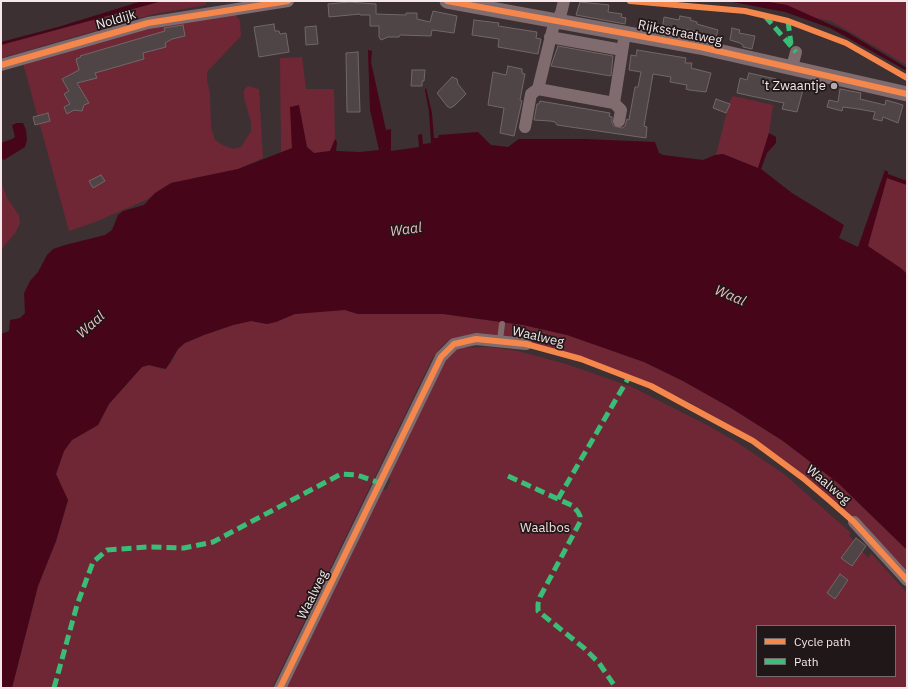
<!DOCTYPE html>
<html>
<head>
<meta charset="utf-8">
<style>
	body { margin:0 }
	#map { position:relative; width:908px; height:689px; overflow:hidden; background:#3c3032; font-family:"IBM Plex Sans",sans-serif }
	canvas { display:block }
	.frame { position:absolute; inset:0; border:2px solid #f6e8ea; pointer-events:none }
	.legend { position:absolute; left:756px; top:625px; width:140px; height:52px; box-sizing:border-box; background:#201718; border:1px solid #766b6c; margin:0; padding:5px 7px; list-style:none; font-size:12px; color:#f6e8ea }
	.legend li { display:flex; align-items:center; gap:8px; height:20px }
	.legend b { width:20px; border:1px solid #766b6c }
</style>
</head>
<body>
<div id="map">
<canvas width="908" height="689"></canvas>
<div class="frame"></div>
<ul class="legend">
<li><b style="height:5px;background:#f5874c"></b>Cycle path</li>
<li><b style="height:5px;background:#3abd76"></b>Path</li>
</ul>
</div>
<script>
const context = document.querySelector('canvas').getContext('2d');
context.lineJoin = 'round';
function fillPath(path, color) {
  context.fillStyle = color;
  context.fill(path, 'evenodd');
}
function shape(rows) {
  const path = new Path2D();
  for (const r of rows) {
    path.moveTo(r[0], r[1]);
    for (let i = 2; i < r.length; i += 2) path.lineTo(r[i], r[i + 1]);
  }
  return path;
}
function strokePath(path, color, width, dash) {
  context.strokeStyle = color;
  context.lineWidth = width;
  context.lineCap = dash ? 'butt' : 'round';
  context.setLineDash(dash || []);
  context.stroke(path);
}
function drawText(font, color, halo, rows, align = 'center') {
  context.font = font + ' "IBM Plex Sans",sans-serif';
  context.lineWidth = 3.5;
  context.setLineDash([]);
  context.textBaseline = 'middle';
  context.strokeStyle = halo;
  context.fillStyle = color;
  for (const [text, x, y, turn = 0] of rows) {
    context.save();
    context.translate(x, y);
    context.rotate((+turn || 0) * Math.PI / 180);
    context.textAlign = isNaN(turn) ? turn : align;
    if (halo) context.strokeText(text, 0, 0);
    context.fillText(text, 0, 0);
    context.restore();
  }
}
fillPath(shape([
	[162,1,206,1,206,5,154,14,1,58,1,45],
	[731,1,907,1,907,65,831,21],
	[234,13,240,21,241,36,207,72,207,80,210,93,211,127,215,140,223,145,233,149,241,147,251,131,251,122,244,98,244,90,248,86,259,89,263,158,238,169,171,183,146,200,95,222,69,231,23,63,145,26],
	[302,57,306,89,334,89,335,139,330,151,325,153,314,153,307,147,306,142,291,131,292,148,281,153,280,58],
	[733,96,773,105,769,133,758,168,723,154,716,155,729,103],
	[887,178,907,185,907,274,902,269,867,246],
	[1,181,7,198,19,215,20,223,16,232,1,250],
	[323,310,345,310,358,314,443,314,523,325,567,335,644,362,683,381,731,408,783,441,838,483,907,550,907,576,825,494,782,461,733,427,677,396,588,359,504,339,471,335,450,339,442,346,433,357,272,688,12,688,38,586,56,541,68,501,56,474,64,451,72,440,98,425,109,404,142,367,149,365,162,369,171,363,178,349,185,343,204,335,233,325,251,321,267,324,295,314],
	[490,347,518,351,566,364,632,387,709,426,738,443,784,474,851,533,849,535,868,558,871,553,907,593,907,688,286,688,383,490,386,490,391,480,388,476,446,360,456,348],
	[757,626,895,626,895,676,757,676]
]), '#6f2736');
fillPath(shape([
	[142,1,162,1,1,45,1,42,58,27],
	[727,1,763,1,787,5,847,32,907,68,907,71,830,28,785,12],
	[368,50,372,51,371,62,386,130,391,129,391,151,419,147,418,135,422,134,423,144,431,143,429,111,425,90,426,88,432,113,434,138,438,138,439,135,478,132,491,145,508,147,519,139,584,139,655,142,659,153,663,155,703,160,715,155,723,154,758,168,769,133,776,137,776,143,767,153,761,169,792,193,844,225,839,238,858,247,885,170,888,172,888,174,907,181,907,185,887,178,868,246,902,269,907,274,907,550,838,483,783,441,731,408,683,381,644,362,567,335,523,325,443,314,358,314,345,310,295,314,276,322,267,324,251,321,233,325,204,335,185,343,178,349,166,369,149,365,142,367,109,404,98,425,72,440,64,451,56,474,68,500,56,541,38,586,12,688,1,688,1,334,9,331,10,320,20,318,25,313,24,293,30,281,38,272,47,255,53,249,65,245,105,235,112,230,118,215,123,211,144,205,155,193,171,183,238,169,292,148,290,107,299,105,307,147,314,153,330,151,335,139,337,142,336,151,360,152,379,150,370,110],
	[17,123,23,123,26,130,27,140,25,147,4,160,1,158,1,143,12,139,15,137,12,125]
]), '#470519');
const building = shape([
	[349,2,376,4,376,14,406,15,406,13,417,13,417,19,430,22,433,11,457,16,454,33,432,30,431,36,400,35,399,37,388,37,381,40,379,37,379,26,370,26,370,15,360,15,360,14,329,17,328,4,349,2],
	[580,2,609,5,608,12,622,14,621,17,626,18,625,24,576,15,580,2],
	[680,16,691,18,690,20,697,22,697,24,718,30,715,41,698,37,699,32,678,28,677,33,662,30,664,17,679,20,680,16],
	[474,20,499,23,498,26,537,32,536,38,541,39,538,54,498,47,499,39,472,35,474,20],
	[274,24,275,31,279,31,280,34,286,33,289,52,259,57,254,27,274,24],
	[183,25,185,36,172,39,165,43,166,47,143,53,144,59,95,73,97,78,77,83,89,103,84,105,82,111,74,110,67,114,64,107,70,104,64,94,69,91,62,79,79,70,76,59,81,57,80,56,165,31,164,28,183,25],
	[316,26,318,44,306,45,305,27,316,26],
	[732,28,740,30,739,33,755,36,752,49,743,47,743,45,740,43,730,40,732,28],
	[558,46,613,56,611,76,551,66,558,46],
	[637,50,686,58,685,63,692,63,691,68,711,73,706,92,689,90,686,89,687,85,670,82,671,77,653,74,644,126,647,127,646,138,557,125,555,122,550,121,534,120,537,104,539,104,540,101,610,113,609,116,612,117,612,123,614,126,622,128,625,126,627,119,629,120,635,87,638,87,641,72,629,70,631,55,636,56,637,50],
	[358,52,360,112,347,112,346,53,358,52],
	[508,66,522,69,522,73,525,74,520,100,522,101,514,136,500,133,504,108,488,105,493,72,506,75,508,66],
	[412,70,425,70,424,81,422,81,422,86,411,86,412,70],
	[749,73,776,79,775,83,791,87,792,82,804,86,797,112,782,109,784,103,737,93,740,78,747,80,749,73],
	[452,77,457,79,458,84,466,94,454,106,450,108,447,106,437,93,452,77],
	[840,89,861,93,860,99,885,105,886,100,903,105,898,123,883,117,882,121,873,119,875,112,858,109,843,107,842,111,827,107,829,100,838,102,840,89],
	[716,99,730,104,726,113,713,108,716,99],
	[48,113,50,121,35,125,33,117,48,113],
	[101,175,105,181,93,188,89,181,101,175],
	[856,538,866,546,852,566,841,558,856,538],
	[840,574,848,580,835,599,827,593,840,574]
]);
fillPath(building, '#4f4446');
strokePath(building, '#716768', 1);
strokePath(shape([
	[500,340,502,324]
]), '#806c6e', 6);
strokePath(shape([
	[564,1,561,13,553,28,538,89,614,103,625,33],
	[550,37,622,50],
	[1,65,148,23,288,1],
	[792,67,796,52],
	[614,103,621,110,619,121],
	[525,127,531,94,538,89],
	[854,522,907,580],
	[280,688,441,357,454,344,476,339,526,344]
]), '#806c6e', 12);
strokePath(shape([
	[447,1,700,47,907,94]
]), '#806c6e', 15);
strokePath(shape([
	[765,16,796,52],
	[788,21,791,44],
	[508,476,573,506,578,512,580,516,580,522,540,597,538,604,538,611,584,648,599,663,616,688],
	[558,499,629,377],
	[54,688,77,605,93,562,107,550,148,547,184,548,213,542,341,474,357,475,380,483]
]), '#3abd76', 5, [10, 5]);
strokePath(shape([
	[447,1,700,47,907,94],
	[630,1,745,11,788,21,846,43,907,78],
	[1,65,148,23,288,1],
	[280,688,441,357,454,344,476,339,526,344,581,359,651,386,753,441,803,478,829,500,854,522,907,580]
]), '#f5874c', 6);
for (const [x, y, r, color] of [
	[834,86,4,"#b5a8aa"]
]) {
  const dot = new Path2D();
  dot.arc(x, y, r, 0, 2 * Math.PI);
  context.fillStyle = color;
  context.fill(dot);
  strokePath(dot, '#201718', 1.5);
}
drawText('13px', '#f6e8ea', '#201718', [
	["Noldijk",116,20,-16],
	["Rijksstraatweg",680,33,11],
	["Waalweg",538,337,13],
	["Waalweg",828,485,40],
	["Waalweg",313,595,-64]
]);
drawText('13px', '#f6e8ea', '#201718', [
	["'t Zwaantje",826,86]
], 'right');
drawText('13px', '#f6dadc', '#201718', [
	["Waalbos",545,528]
]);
drawText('italic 14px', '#f3bdc3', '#201718', [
	["Waal",406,230,-8],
	["Waal",730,296,23],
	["Waal",91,325,-42]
]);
</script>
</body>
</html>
